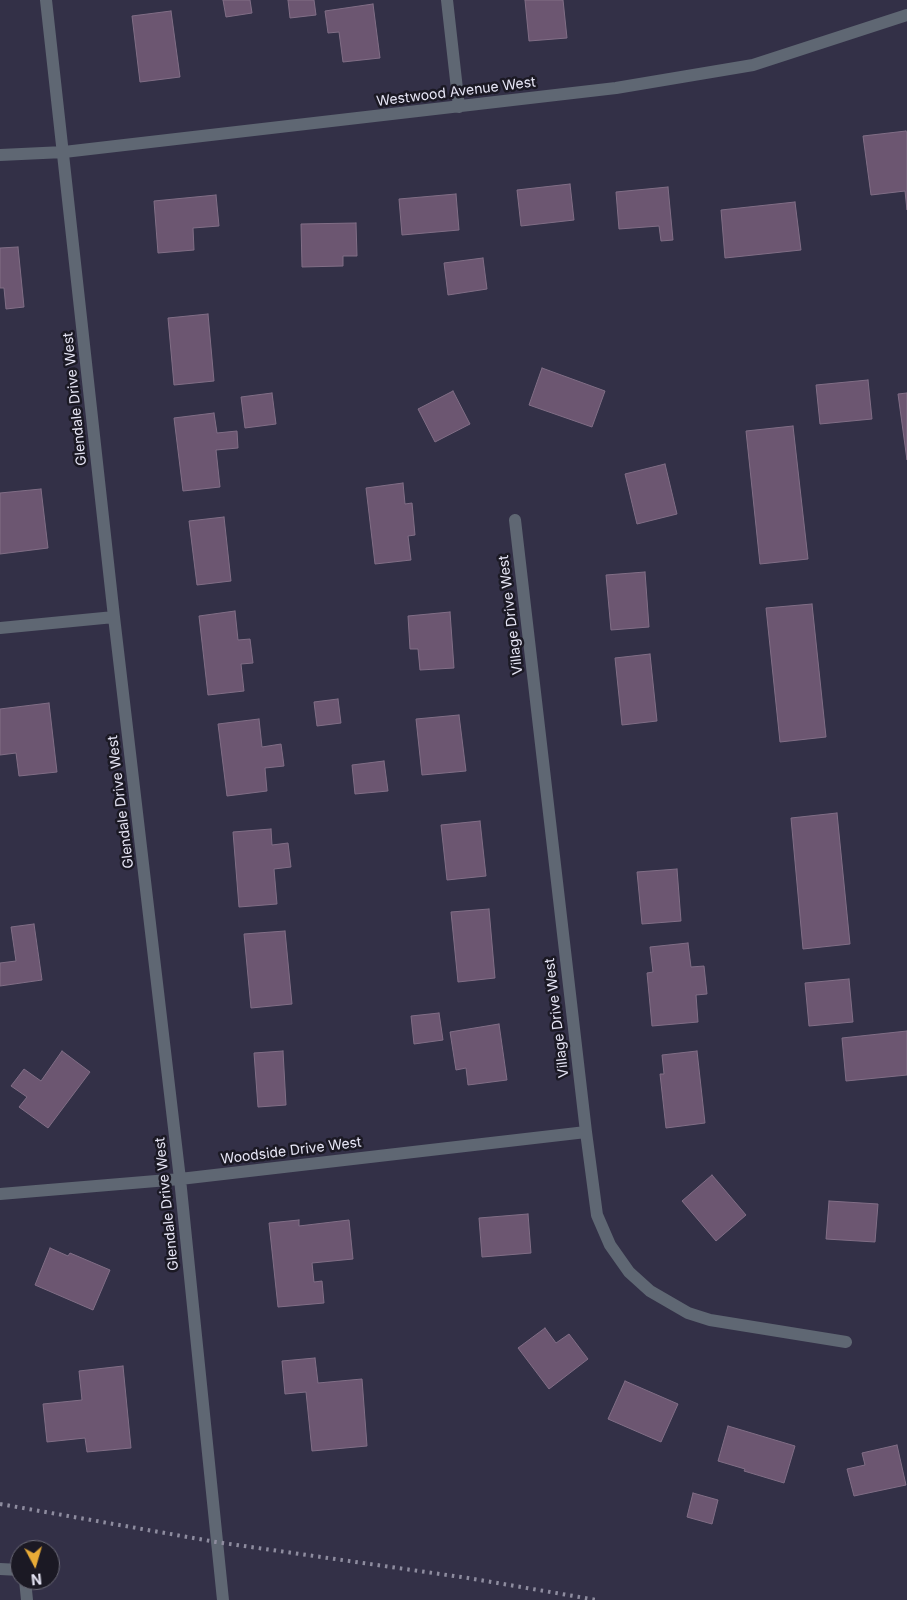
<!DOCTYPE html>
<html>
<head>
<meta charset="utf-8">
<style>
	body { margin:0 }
	#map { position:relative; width:907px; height:1600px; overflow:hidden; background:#333047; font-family:Inter,sans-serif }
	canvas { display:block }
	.north { position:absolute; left:10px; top:1540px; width:50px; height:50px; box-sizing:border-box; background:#1b1924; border:1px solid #6c6b78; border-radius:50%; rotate:174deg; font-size:14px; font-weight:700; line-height:20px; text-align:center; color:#e6e5f5 }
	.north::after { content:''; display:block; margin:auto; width:18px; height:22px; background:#e8ab37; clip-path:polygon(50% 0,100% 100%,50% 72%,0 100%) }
</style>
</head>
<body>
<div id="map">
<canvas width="907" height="1600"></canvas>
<div class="north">N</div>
</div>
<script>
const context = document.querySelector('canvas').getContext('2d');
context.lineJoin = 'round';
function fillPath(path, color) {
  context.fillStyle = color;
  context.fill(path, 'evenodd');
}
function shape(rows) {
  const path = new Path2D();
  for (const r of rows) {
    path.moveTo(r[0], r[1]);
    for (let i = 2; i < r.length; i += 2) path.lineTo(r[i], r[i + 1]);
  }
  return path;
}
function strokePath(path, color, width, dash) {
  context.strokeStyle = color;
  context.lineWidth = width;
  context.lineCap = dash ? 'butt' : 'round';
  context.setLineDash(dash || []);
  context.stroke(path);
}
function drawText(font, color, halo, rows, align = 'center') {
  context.font = font + ' Inter,sans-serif';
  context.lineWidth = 5;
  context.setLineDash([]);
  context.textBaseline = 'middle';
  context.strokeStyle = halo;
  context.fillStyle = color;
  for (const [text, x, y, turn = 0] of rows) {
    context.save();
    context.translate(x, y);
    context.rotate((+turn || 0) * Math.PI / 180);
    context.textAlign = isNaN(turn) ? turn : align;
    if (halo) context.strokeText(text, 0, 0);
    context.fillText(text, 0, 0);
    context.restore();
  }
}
const building = shape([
	[223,0,250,0,252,13,226,17,223,0],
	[288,0,314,0,316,15,290,18,288,0],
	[525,0,563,0,567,38,529,41,525,0],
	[373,4,380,58,343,62,339,32,328,33,325,11,373,4],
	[171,11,180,77,140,82,132,16,171,11],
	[906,131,907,133,907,210,905,191,871,195,863,136,906,131],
	[570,184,574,220,521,226,517,190,570,184],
	[668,187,673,240,661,241,659,226,619,229,616,192,668,187],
	[456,194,459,230,402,235,399,199,456,194],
	[216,195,219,226,193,228,194,250,158,253,154,201,216,195],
	[795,202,801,250,725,258,721,210,795,202],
	[356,223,357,256,343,256,343,266,302,267,301,224,356,223],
	[18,247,24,307,6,309,4,288,0,288,0,248,18,247],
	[483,258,487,289,448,295,444,263,483,258],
	[208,314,214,381,174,385,168,318,208,314],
	[542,368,605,391,592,427,529,405,542,368],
	[868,380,872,419,820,424,816,385,868,380],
	[453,391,470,424,435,442,418,409,453,391],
	[272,393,276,424,245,428,241,397,272,393],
	[907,393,907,460,898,394,907,393],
	[214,413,217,433,237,431,238,448,216,450,220,487,183,491,174,418,214,413],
	[793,426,808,559,760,564,746,431,793,426],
	[665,464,677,514,637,524,625,474,665,464],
	[403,483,405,504,412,503,415,535,408,536,411,560,375,564,366,488,403,483],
	[41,489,48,548,0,554,0,493,41,489],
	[224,517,231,581,197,585,189,521,224,517],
	[645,572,649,627,611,630,606,575,645,572],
	[812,604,826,737,780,742,766,608,812,604],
	[235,611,238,640,250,639,253,663,241,664,244,691,208,695,199,616,235,611],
	[450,612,454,668,420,670,418,649,410,649,408,616,450,612],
	[650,654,657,721,622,725,615,658,650,654],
	[338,699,341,723,317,726,314,702,338,699],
	[49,703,57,772,19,776,16,753,0,755,0,709,49,703],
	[459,715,466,771,422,775,416,719,459,715],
	[259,719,262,747,281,744,284,766,265,768,267,791,227,796,218,724,259,719],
	[384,761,388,791,355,794,352,765,384,761],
	[837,813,850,944,803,949,791,818,837,813],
	[480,821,486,876,447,880,441,825,480,821],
	[271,829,272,845,288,843,291,867,274,869,277,904,239,907,233,832,271,829],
	[677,869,681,921,642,924,637,872,677,869],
	[489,909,495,978,458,982,451,912,489,909],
	[34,924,42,980,0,986,0,963,16,961,11,927,34,924],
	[285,931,292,1004,251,1008,244,934,285,931],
	[688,943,691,967,704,966,707,994,696,995,698,1022,652,1026,647,973,653,972,650,947,688,943],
	[849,979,853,1022,809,1026,805,983,849,979],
	[439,1013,443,1040,414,1044,411,1016,439,1013],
	[499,1024,507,1080,468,1085,466,1068,456,1070,450,1032,499,1024],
	[907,1031,907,1075,846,1081,842,1038,907,1031],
	[62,1051,90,1072,48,1128,19,1107,27,1097,11,1086,24,1069,41,1081,62,1051],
	[283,1051,286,1105,258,1107,254,1053,283,1051],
	[697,1051,705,1123,666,1128,660,1074,664,1074,662,1055,697,1051],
	[712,1175,746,1215,716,1241,682,1201,712,1175],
	[829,1201,878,1204,875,1242,826,1239,829,1201],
	[528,1214,531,1253,482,1257,479,1218,528,1214],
	[299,1220,299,1226,349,1220,353,1259,312,1263,314,1282,322,1281,324,1303,278,1307,269,1223,299,1220],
	[50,1248,68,1256,70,1253,110,1270,93,1310,35,1285,50,1248],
	[545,1328,556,1343,569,1334,588,1359,549,1389,518,1348,545,1328],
	[315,1358,318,1383,362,1379,367,1446,312,1451,306,1392,285,1394,282,1361,315,1358],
	[123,1366,131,1448,87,1452,85,1438,47,1442,43,1404,82,1400,79,1371,123,1366],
	[625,1381,678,1404,661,1442,608,1419,625,1381],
	[728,1426,795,1446,784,1483,744,1471,745,1469,718,1461,728,1426],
	[897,1445,906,1485,854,1496,847,1469,865,1465,862,1453,897,1445],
	[693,1493,718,1500,712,1524,687,1517,693,1493]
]);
fillPath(building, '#6c5671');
strokePath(building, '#816e86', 1);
strokePath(shape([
	[46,0,114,617,180,1179,223,1600],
	[447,0,459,107],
	[0,155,64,152,616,88,753,65,907,15],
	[515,520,586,1132,597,1215,610,1245,629,1272,650,1291,688,1313,710,1320,846,1342],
	[0,628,114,617],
	[0,1194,180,1179,586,1132],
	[0,1569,20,1570],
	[25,1580,27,1600]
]), '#5f6773', 12);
strokePath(shape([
	[0,1504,216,1542,468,1578,597,1600]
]), '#8e8c9f', 4, [2.5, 5]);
drawText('14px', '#e6e5f5', '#1b1924', [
	["Westwood Avenue West",456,92,-7],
	["Glendale Drive West",75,399,-96],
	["Village Drive West",511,615,-97],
	["Glendale Drive West",121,802,-97],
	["Village Drive West",557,1018,-97],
	["Woodside Drive West",291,1151,-7],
	["Glendale Drive West",167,1204,-96]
]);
</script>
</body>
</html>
